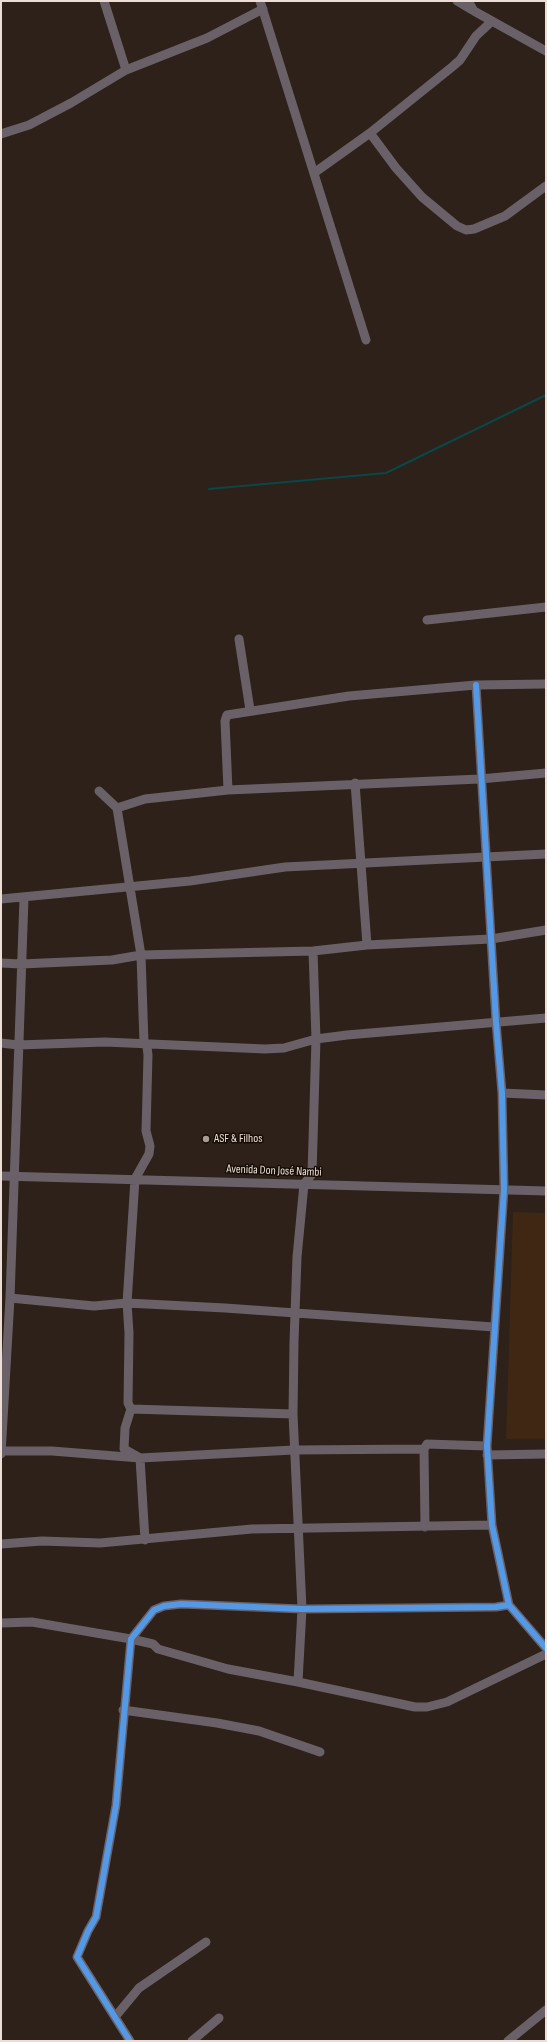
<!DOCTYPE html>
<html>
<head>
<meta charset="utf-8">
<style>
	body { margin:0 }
	#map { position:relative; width:547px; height:2042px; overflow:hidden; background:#2d2119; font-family:"Sofia Sans Condensed",sans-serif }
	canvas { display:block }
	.frame { position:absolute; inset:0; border:2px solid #edded5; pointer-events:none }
</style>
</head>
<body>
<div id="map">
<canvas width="547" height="2042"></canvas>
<div class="frame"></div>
</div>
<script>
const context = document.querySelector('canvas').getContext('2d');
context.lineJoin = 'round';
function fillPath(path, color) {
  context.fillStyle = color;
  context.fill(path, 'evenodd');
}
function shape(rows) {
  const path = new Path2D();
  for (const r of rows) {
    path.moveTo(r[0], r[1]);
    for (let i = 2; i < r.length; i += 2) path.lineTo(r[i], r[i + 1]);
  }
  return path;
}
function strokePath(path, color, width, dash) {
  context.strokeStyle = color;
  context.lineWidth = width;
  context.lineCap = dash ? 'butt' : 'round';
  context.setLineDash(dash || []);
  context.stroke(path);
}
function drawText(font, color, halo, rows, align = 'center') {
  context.font = font + ' "Sofia Sans Condensed",sans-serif';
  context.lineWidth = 3;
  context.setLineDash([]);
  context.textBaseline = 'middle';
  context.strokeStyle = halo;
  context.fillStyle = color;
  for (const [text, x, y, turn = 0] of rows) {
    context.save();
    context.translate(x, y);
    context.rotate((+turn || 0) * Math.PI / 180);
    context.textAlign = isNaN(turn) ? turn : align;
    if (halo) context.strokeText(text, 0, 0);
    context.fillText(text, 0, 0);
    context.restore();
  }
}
fillPath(shape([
	[513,1212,546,1213,546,1439,506,1439]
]), '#3f2714');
strokePath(shape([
	[209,489,386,473,546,395]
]), '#0a4748', 2);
strokePath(shape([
	[104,1,126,70],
	[260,1,366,340],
	[457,1,472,10],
	[468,1,474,11,546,51],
	[370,133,396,168,422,197,457,226,466,230,474,229,505,216,546,186],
	[1,134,29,125,71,103,126,70,207,38,263,9],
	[314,173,370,133,452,67,460,60,476,36,492,21],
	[427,620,546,607],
	[239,639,250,710],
	[476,685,496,1022,502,1093,504,1189,487,1446,492,1525,509,1605,546,1648],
	[355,783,367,945],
	[228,790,225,721,227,715,349,696,476,685,546,684],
	[99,791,117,808,141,955,144,1043,147,1047,148,1055,146,1131,150,1146,149,1154,135,1179,127,1303,129,1333,128,1403,131,1409,125,1428,124,1449,140,1458,145,1540],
	[117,808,145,799,228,790,480,779,546,773],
	[1,899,190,881,285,867,546,854],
	[1,963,21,964,112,960,141,955,313,951,367,945,491,939,546,930],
	[1,1043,18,1045,105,1042,265,1049,284,1048,316,1039,347,1035,546,1018],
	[502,1093,546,1095],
	[1,1176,546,1191],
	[10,1298,94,1306,127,1303,225,1308,494,1327],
	[131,1409,293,1414],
	[1,1451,52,1451,140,1458,294,1450,424,1449],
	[1,1454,10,1298,24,898],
	[487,1455,546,1454],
	[425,1527,424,1449,427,1444,487,1446],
	[1,1544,42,1541,100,1543,252,1529,492,1525],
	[1,1623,32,1622,131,1639,153,1644,158,1649,228,1669,298,1682,415,1707,427,1707,447,1702,546,1654],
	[298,1682,302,1609,293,1414,294,1342,297,1257,304,1184,312,1174,316,1039,313,951],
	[123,1710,217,1723,259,1731,320,1752],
	[115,2017,139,1988,206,1942],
	[130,2041,77,1957,88,1931,96,1917,116,1805,131,1639,154,1610,164,1606,181,1604,302,1609,496,1607,509,1605],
	[192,2041,219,2018],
	[508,2041,546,2010]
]), '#6a6067', 9);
strokePath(shape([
	[476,685,496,1022,502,1093,504,1189,487,1446,492,1525,509,1605,546,1648],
	[130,2041,77,1957,88,1931,96,1917,116,1805,131,1639,154,1610,164,1606,181,1604,302,1609,496,1607,509,1605]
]), '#5399e6', 6);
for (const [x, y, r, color] of [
	[206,1139,4,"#aa9c93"]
]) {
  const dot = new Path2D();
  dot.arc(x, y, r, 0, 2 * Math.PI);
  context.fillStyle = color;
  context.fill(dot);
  strokePath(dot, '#150c06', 1.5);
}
drawText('12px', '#edded5', '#150c06', [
	["ASF & Filhos",214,1139]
], 'left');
drawText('12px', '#edded5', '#150c06', [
	["Avenida Don José Nambi",274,1171,2]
]);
</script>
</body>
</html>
